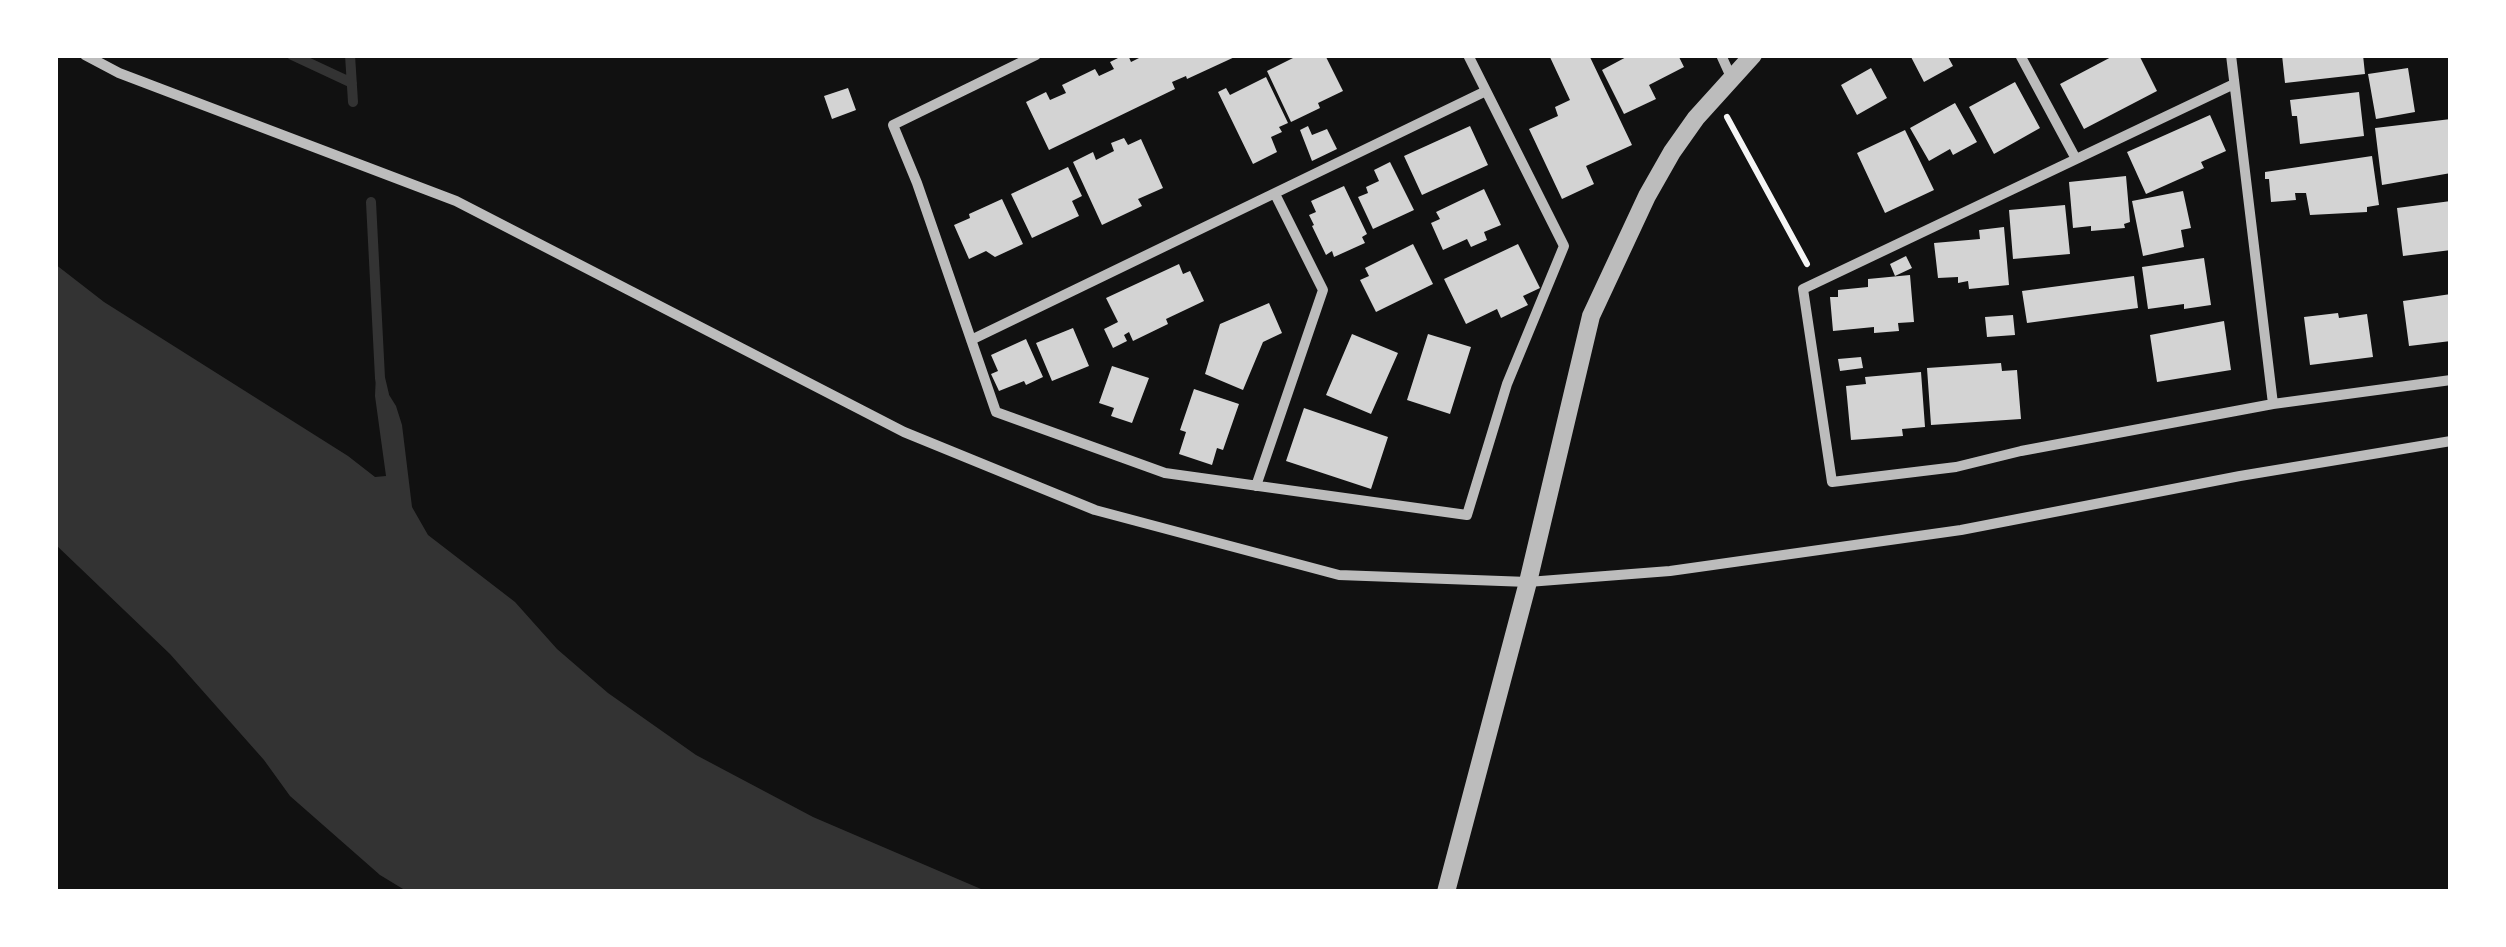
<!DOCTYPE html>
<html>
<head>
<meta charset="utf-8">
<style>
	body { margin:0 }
	#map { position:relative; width:2506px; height:947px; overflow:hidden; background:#111; font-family:"Exo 2",sans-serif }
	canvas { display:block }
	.frame { position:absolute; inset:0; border:58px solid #fff; pointer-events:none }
</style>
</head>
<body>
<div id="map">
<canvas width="2506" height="947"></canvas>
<div class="frame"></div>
</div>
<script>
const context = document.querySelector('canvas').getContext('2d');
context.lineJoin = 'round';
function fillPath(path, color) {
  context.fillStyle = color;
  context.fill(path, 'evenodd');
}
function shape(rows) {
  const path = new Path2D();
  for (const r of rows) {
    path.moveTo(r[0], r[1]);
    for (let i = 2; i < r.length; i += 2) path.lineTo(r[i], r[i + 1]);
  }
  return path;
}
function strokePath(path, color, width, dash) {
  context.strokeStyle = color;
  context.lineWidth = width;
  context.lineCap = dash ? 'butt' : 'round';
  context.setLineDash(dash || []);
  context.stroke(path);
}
fillPath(shape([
	[55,264,104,302,348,456,375,477,386,476,375,396,376,374,396,406,402,425,412,507,428,535,515,602,557,649,608,693,696,755,813,817,988,892,408,892,380,875,290,796,264,760,170,654,55,544]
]), '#333');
strokePath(shape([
	[292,55,352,83],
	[350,55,353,102],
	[371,202,380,378,384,395]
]), '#333', 10);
fillPath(shape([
	[1124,55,1128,55,1131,62,1139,58,1138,55,1239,55,1187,79,1186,76,1172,82,1175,89,1049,150,1026,102,1046,92,1050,100,1066,93,1062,85,1095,69,1099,76,1114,69,1110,62],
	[1299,55,1325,55,1343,91,1318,103,1320,108,1291,122,1267,71],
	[1549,55,1589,55,1632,145,1586,166,1594,184,1562,199,1529,129,1558,116,1555,107,1570,100],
	[1630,55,1678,55,1684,67,1649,85,1656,99,1624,114,1602,70],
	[1910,55,1947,55,1953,66,1924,82],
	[2115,55,2139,55,2157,91,2084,129,2060,84],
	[2282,55,2363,55,2365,74,2285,83],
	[1871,68,1887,98,1857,115,1841,85],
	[2408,68,2415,112,2376,119,2368,74],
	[1266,77,1288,123,1279,127,1282,132,1271,137,1277,152,1253,164,1218,92,1226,88,1230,95],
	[2015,82,2040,128,1994,154,1969,107],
	[848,88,856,110,832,119,824,96],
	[2359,92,2364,136,2300,144,2297,116,2292,116,2290,100],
	[1955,103,1977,142,1953,155,1950,149,1929,161,1910,128],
	[2210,115,2226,151,2201,162,2204,168,2146,194,2127,152],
	[2451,119,2451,173,2382,185,2375,128],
	[1308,126,1312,135,1327,129,1337,149,1312,161,1300,130],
	[1470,126,1488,165,1422,195,1404,156],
	[1905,130,1934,190,1885,213,1857,153],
	[1124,138,1128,145,1141,139,1163,188,1138,199,1142,206,1102,225,1073,162,1093,152,1096,160,1114,151,1111,143],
	[2372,156,2379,205,2367,207,2367,212,2310,215,2306,193,2295,193,2296,200,2271,202,2269,179,2265,179,2265,172],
	[1390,162,1414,210,1373,229,1358,197,1368,193,1366,187,1379,181,1374,170],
	[1068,167,1082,196,1072,201,1079,216,1032,238,1011,194],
	[2126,176,2130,222,2124,224,2125,228,2091,231,2091,226,2073,228,2069,182],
	[1344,186,1367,234,1362,237,1365,243,1334,257,1332,251,1326,255,1312,226,1314,225,1309,215,1316,212,1311,201],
	[1484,189,1501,225,1484,232,1487,240,1471,247,1467,239,1443,250,1431,223,1440,219,1436,212],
	[2183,191,2191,228,2181,230,2184,247,2143,256,2132,201],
	[1002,199,1023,244,995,257,986,251,969,259,954,225,970,218,969,214],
	[2451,201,2451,250,2403,256,2397,208],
	[2065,205,2070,254,2013,259,2009,210],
	[2004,227,2009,285,1969,289,1968,281,1958,283,1958,277,1938,278,1934,243,1980,239,1979,230],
	[1413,244,1433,284,1376,312,1360,280,1369,276,1365,268],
	[1518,244,1540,288,1523,296,1528,305,1501,318,1497,309,1466,324,1444,279],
	[1906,256,1912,268,1895,276,1890,264],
	[2204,258,2211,305,2184,309,2184,304,2148,309,2142,267],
	[1179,264,1183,274,1190,271,1204,301,1166,319,1168,324,1133,341,1129,332,1124,335,1127,341,1113,348,1104,329,1118,322,1106,298],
	[1910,275,1914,322,1898,323,1899,331,1874,333,1874,327,1833,331,1830,297,1838,297,1838,290,1868,287,1868,279],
	[2134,276,2138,308,2027,323,2022,291],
	[2451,294,2451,341,2409,346,2403,301],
	[1269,303,1282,333,1263,342,1243,390,1205,374,1220,324],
	[2338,313,2339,318,2367,314,2373,357,2310,365,2304,317],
	[2013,315,2015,335,1987,337,1985,317],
	[2224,321,2231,370,2157,382,2150,335],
	[1073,328,1089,366,1052,381,1036,343],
	[1352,334,1398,353,1371,414,1326,395],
	[1428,334,1471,347,1450,414,1407,400],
	[1026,339,1043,377,1026,385,1024,381,999,391,991,374,998,371,991,355],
	[1861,357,1863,368,1840,371,1838,359],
	[2001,363,2002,371,2017,370,2021,419,1931,425,1927,368],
	[1112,366,1149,378,1132,423,1111,416,1114,408,1099,403],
	[1921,372,1925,427,1902,429,1903,436,1851,440,1846,386,1866,384,1865,377],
	[1194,389,1239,404,1223,450,1217,448,1212,465,1179,454,1186,432,1180,430],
	[1304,408,1388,437,1371,489,1286,461]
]), '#d3d3d3');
strokePath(shape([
	[1727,117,1807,264]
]), '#f5f5f5', 6);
strokePath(shape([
	[85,55,119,73,456,201,904,432,1095,510,1339,575,1528,582,1670,571,1961,530,2240,476,2451,441],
	[1036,55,893,125,917,183,996,412,1165,473,1467,515,1507,384,1564,246,1468,55],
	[1721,55,1731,77],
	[2020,55,2076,159],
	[2231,55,2273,404],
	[2234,84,1803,289,1832,482,1956,467,2021,451,2273,404,2451,380],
	[971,340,1486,91],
	[1256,486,1323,290,1275,194]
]), '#bcbcbc', 10);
strokePath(shape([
	[1446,892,1528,582,1591,316,1647,196,1672,152,1696,118,1753,55]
]), '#bcbcbc', 18);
</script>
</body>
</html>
